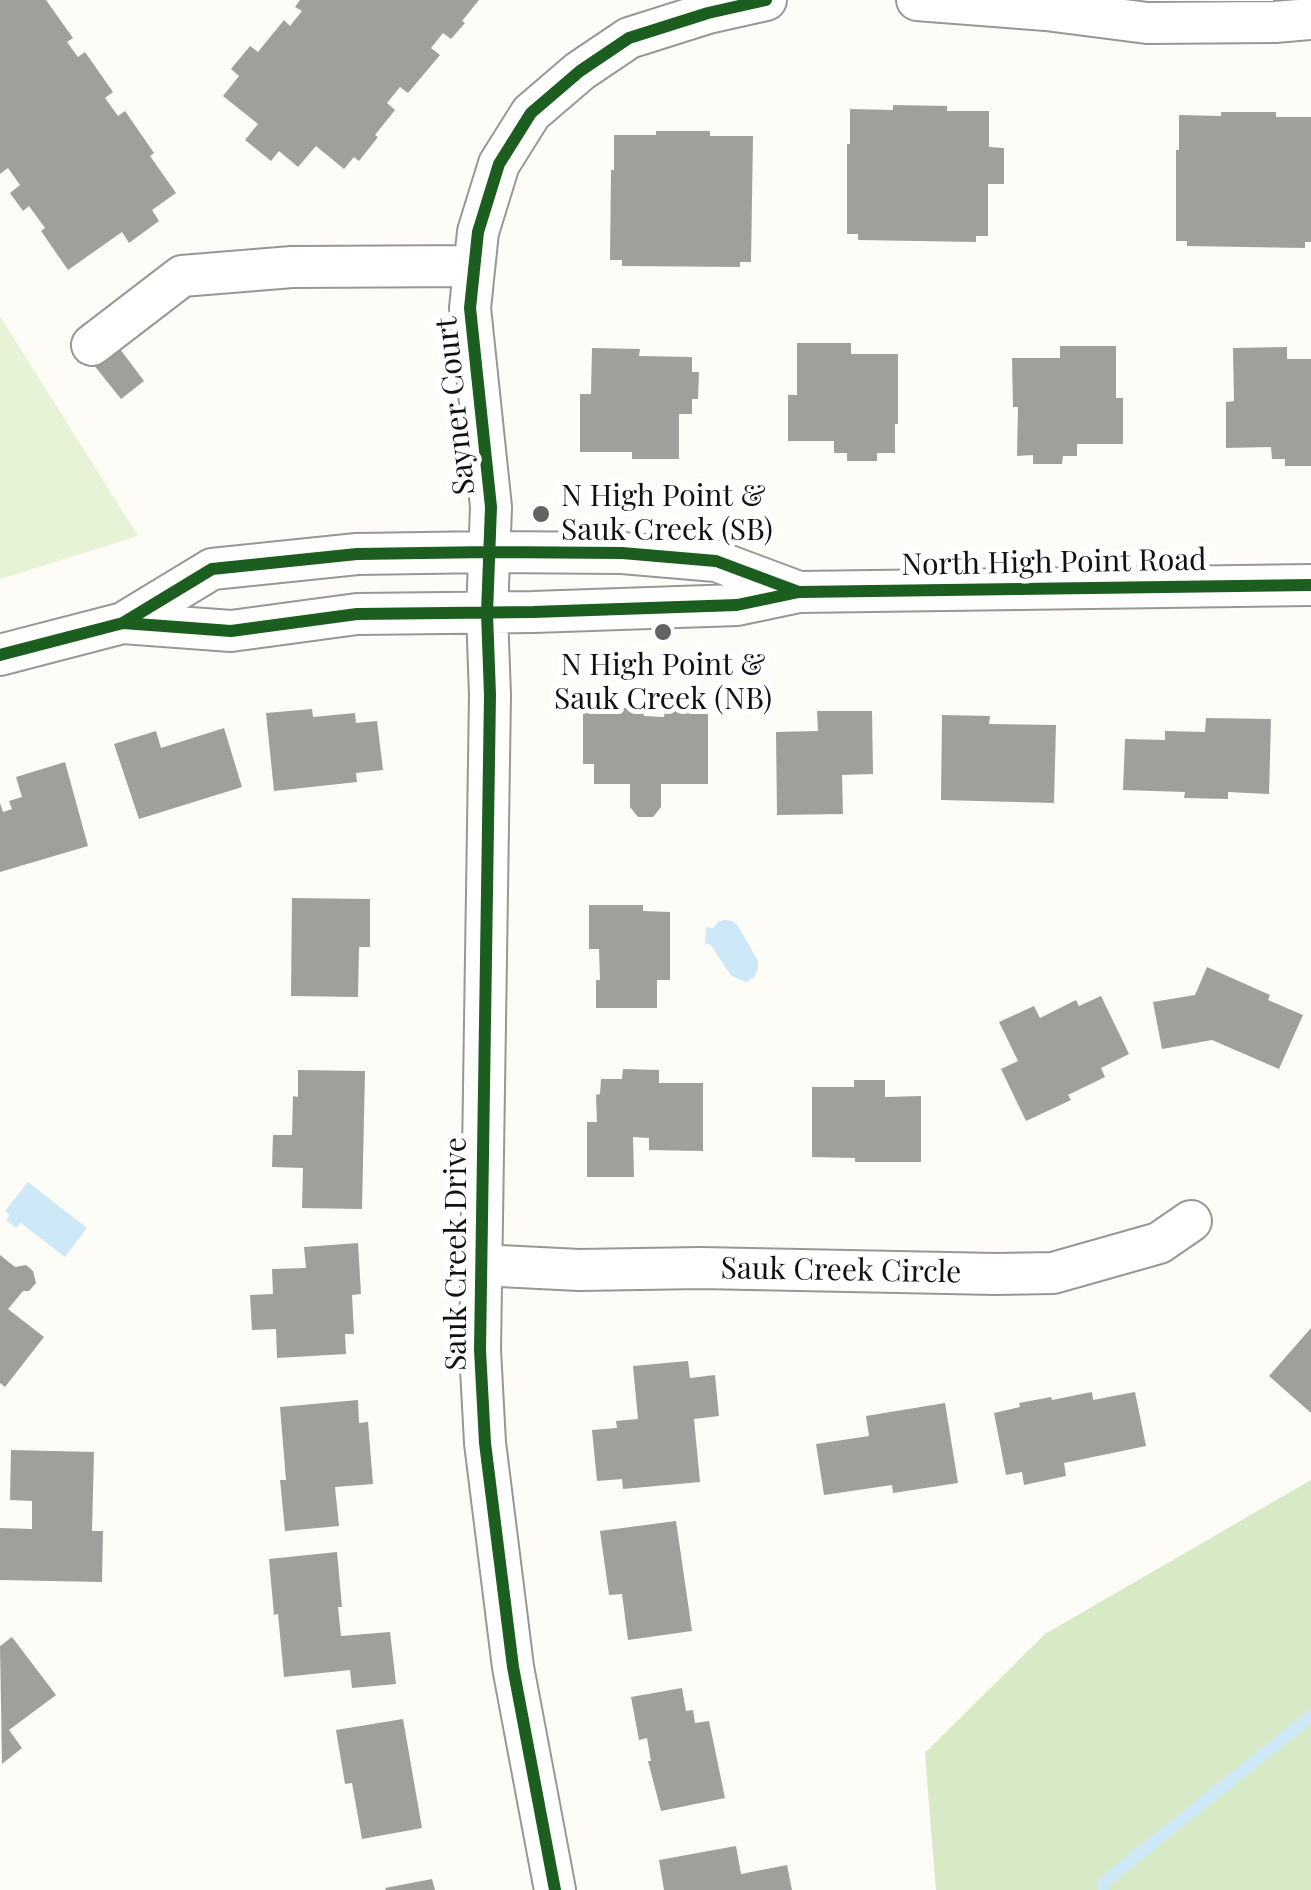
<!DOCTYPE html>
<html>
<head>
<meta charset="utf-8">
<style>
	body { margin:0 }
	canvas { display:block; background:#fdfcf7 }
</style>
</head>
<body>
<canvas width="1311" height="1890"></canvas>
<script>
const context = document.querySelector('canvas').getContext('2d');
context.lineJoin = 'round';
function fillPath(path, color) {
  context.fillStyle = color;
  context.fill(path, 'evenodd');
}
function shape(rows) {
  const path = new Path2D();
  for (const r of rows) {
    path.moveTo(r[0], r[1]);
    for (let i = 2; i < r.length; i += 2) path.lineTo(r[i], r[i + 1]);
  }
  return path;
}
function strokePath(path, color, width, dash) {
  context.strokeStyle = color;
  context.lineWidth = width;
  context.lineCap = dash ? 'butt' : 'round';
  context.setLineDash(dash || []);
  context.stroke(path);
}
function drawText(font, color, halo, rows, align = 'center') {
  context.font = font + ' "Playfair Display",serif';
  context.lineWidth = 10;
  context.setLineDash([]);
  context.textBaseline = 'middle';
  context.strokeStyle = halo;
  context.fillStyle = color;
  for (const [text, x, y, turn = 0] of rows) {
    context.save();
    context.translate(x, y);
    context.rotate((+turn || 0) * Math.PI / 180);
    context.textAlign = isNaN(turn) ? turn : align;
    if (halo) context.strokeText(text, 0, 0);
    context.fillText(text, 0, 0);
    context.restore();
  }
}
fillPath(shape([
	[0,316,138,536,0,579]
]), '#e7f3d7');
fillPath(shape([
	[1311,1480,1311,1890,936,1890,925,1753,1045,1634]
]), '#d8eac5');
fillPath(shape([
	[726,920,732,921,738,926,758,961,758,969,754,977,746,982,731,976,711,945,705,943,706,927,713,928,719,921],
	[28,1182,87,1228,65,1257,21,1223,16,1228,6,1220,10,1215,5,1211]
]), '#cde8f7');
strokePath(shape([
	[1103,1890,1103,1883,1311,1716]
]), '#cde8f7', 12);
fillPath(shape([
	[0,0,46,0,73,38,67,42,78,57,85,52,113,92,105,98,118,116,125,111,154,153,150,156,176,193,152,210,159,221,129,243,122,232,68,270,41,231,45,228,29,206,23,211,10,193,20,185,8,168,0,174],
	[300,0,479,0,462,21,465,23,451,39,443,33,431,48,440,55,408,93,400,87,387,103,395,110,375,135,378,137,359,161,354,157,344,169,316,146,298,167,279,151,271,161,245,140,258,124,223,96,239,76,231,69,250,46,258,52,284,20,290,26,302,11,295,7],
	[893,105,947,106,947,111,989,111,989,147,1004,148,1004,184,988,184,988,236,976,236,976,242,858,240,858,234,847,234,847,144,850,144,850,109,893,110],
	[1221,112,1276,112,1276,117,1311,117,1311,242,1305,242,1305,248,1187,246,1187,241,1176,241,1176,150,1179,150,1179,115,1221,116],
	[656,131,710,131,710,136,753,136,751,262,740,262,740,267,622,266,622,260,610,260,611,170,614,170,614,135,656,135],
	[797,343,851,343,851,354,898,354,898,424,895,424,895,453,877,453,877,461,847,461,847,453,834,453,834,441,788,441,788,395,797,395],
	[117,345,144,381,121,399,93,364],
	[1060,346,1116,346,1116,398,1123,398,1123,444,1077,444,1077,456,1063,456,1062,464,1033,464,1033,455,1017,456,1018,407,1013,407,1012,358,1060,358],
	[1287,347,1287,359,1311,359,1311,466,1285,466,1285,459,1272,459,1271,447,1226,448,1226,402,1234,401,1233,348],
	[592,348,640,349,639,356,692,357,692,372,699,372,698,399,692,399,692,414,679,414,679,459,632,459,632,452,580,452,580,394,591,394],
	[583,708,643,708,644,716,664,717,665,710,708,711,708,784,661,784,661,807,653,817,638,817,630,807,630,784,594,784,594,764,583,764],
	[312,709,313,717,355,713,356,723,377,721,383,770,356,773,357,782,274,791,266,713],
	[817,711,872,711,873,774,842,775,843,814,777,815,776,732,818,731],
	[942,715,990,716,989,724,1056,725,1054,803,941,800],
	[1206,718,1271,719,1269,794,1228,792,1228,799,1184,798,1185,792,1123,790,1125,739,1165,740,1165,731,1205,732],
	[224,728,242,787,139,819,114,744,156,731,161,748],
	[65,762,88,846,0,872,0,803,3,812,12,809,9,801,22,797,16,777],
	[292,898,370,899,370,947,359,947,358,997,291,996],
	[589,905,643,905,643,911,670,912,670,980,657,980,657,1008,596,1008,596,980,600,980,599,949,589,949],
	[1207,967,1270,995,1268,1000,1303,1015,1279,1069,1212,1040,1162,1049,1153,1002,1195,995],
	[1101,996,1129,1054,1101,1068,1105,1077,1068,1095,1071,1100,1026,1121,1001,1069,1018,1061,999,1022,1034,1006,1040,1018,1076,1000,1079,1006],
	[623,1069,659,1070,659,1083,703,1083,703,1151,649,1150,649,1138,633,1137,634,1177,587,1177,587,1122,597,1122,596,1095,600,1094,601,1079,622,1079],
	[298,1070,365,1071,362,1209,302,1208,303,1168,272,1167,273,1135,292,1135,293,1096,298,1097],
	[854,1080,885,1080,885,1097,921,1096,921,1162,855,1162,855,1158,812,1157,812,1087,854,1087],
	[358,1243,361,1294,352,1295,354,1334,345,1334,346,1354,277,1358,276,1329,252,1330,250,1295,273,1294,272,1269,306,1268,304,1247],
	[0,1255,15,1267,26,1265,33,1271,36,1283,29,1291,23,1291,8,1309,44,1337,5,1387,0,1383],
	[1311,1328,1311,1413,1269,1376],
	[688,1361,690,1378,715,1375,719,1416,694,1419,700,1482,623,1489,622,1479,597,1481,592,1430,617,1428,616,1421,638,1419,633,1366],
	[1092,1392,1093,1400,1135,1392,1146,1446,1064,1463,1066,1476,1024,1485,1022,1472,1006,1475,994,1413,1020,1407,1019,1403,1051,1397,1052,1400],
	[358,1400,359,1423,368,1422,373,1484,335,1487,339,1526,285,1531,280,1480,286,1480,280,1407],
	[945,1403,958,1483,893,1493,892,1485,824,1495,816,1444,869,1436,866,1416],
	[11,1450,94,1452,92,1531,103,1531,102,1582,0,1580,0,1528,32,1529,32,1501,10,1500],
	[676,1521,692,1631,628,1640,622,1594,609,1595,600,1531],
	[337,1552,342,1607,338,1607,341,1636,390,1632,396,1684,352,1688,350,1670,284,1677,278,1614,274,1615,269,1559],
	[12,1637,56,1695,9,1730,22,1748,2,1764,0,1646],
	[682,1688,686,1711,693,1710,695,1723,709,1721,725,1798,661,1811,648,1761,651,1761,647,1738,639,1740,631,1697],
	[403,1719,422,1828,362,1839,352,1783,345,1784,336,1730],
	[736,1846,741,1874,787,1865,792,1890,664,1890,659,1860],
	[432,1879,435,1890,386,1890,385,1888]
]), '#a19f9c');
const minor = shape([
	[917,0,1046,10,1147,23,1275,22,1311,19],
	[92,345,182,276,292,267,474,266],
	[123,623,231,631,357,614,533,612,737,605,799,592,1311,585],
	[0,655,123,623,212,569,357,554,489,552,622,553,716,561,799,592],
	[480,1265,579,1270,701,1268,996,1274,1053,1273,1159,1243,1191,1221],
	[555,1890,513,1667,485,1443,480,1350,490,695,487,613,491,507,470,308,478,232,499,164,531,113,580,71,629,38,708,13,766,0]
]);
strokePath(minor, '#979795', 44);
strokePath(minor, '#fffffe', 40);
strokePath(shape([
	[123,623,231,631,357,614,533,612,737,605,799,592,1311,585],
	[0,655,123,623,212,569,357,554,489,552,622,553,716,561,799,592],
	[555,1890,513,1667,485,1443,480,1350,490,695,487,613,491,507,470,308,478,232,499,164,531,113,580,71,629,38,708,13,766,0]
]), '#1b5e20', 12);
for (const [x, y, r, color] of [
	[541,514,10,"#646362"],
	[663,632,10,"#646362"]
]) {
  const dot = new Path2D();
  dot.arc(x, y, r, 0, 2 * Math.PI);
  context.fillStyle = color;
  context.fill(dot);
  strokePath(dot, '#fff', 4);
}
drawText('30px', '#111', '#fff', [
	["Sayner Court",456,406,-96],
	["North High Point Road",1054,563,-1],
	["Sauk Creek Drive",457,1254,-90],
	["Sauk Creek Circle",841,1271,1]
]);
drawText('30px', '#111', '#fff', [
	["N High Point &",561,497],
	["Sauk Creek (SB)",561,531],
	["N High Point &",663,666,"center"],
	["Sauk Creek (NB)",663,700,"center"]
], 'left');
</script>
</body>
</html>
